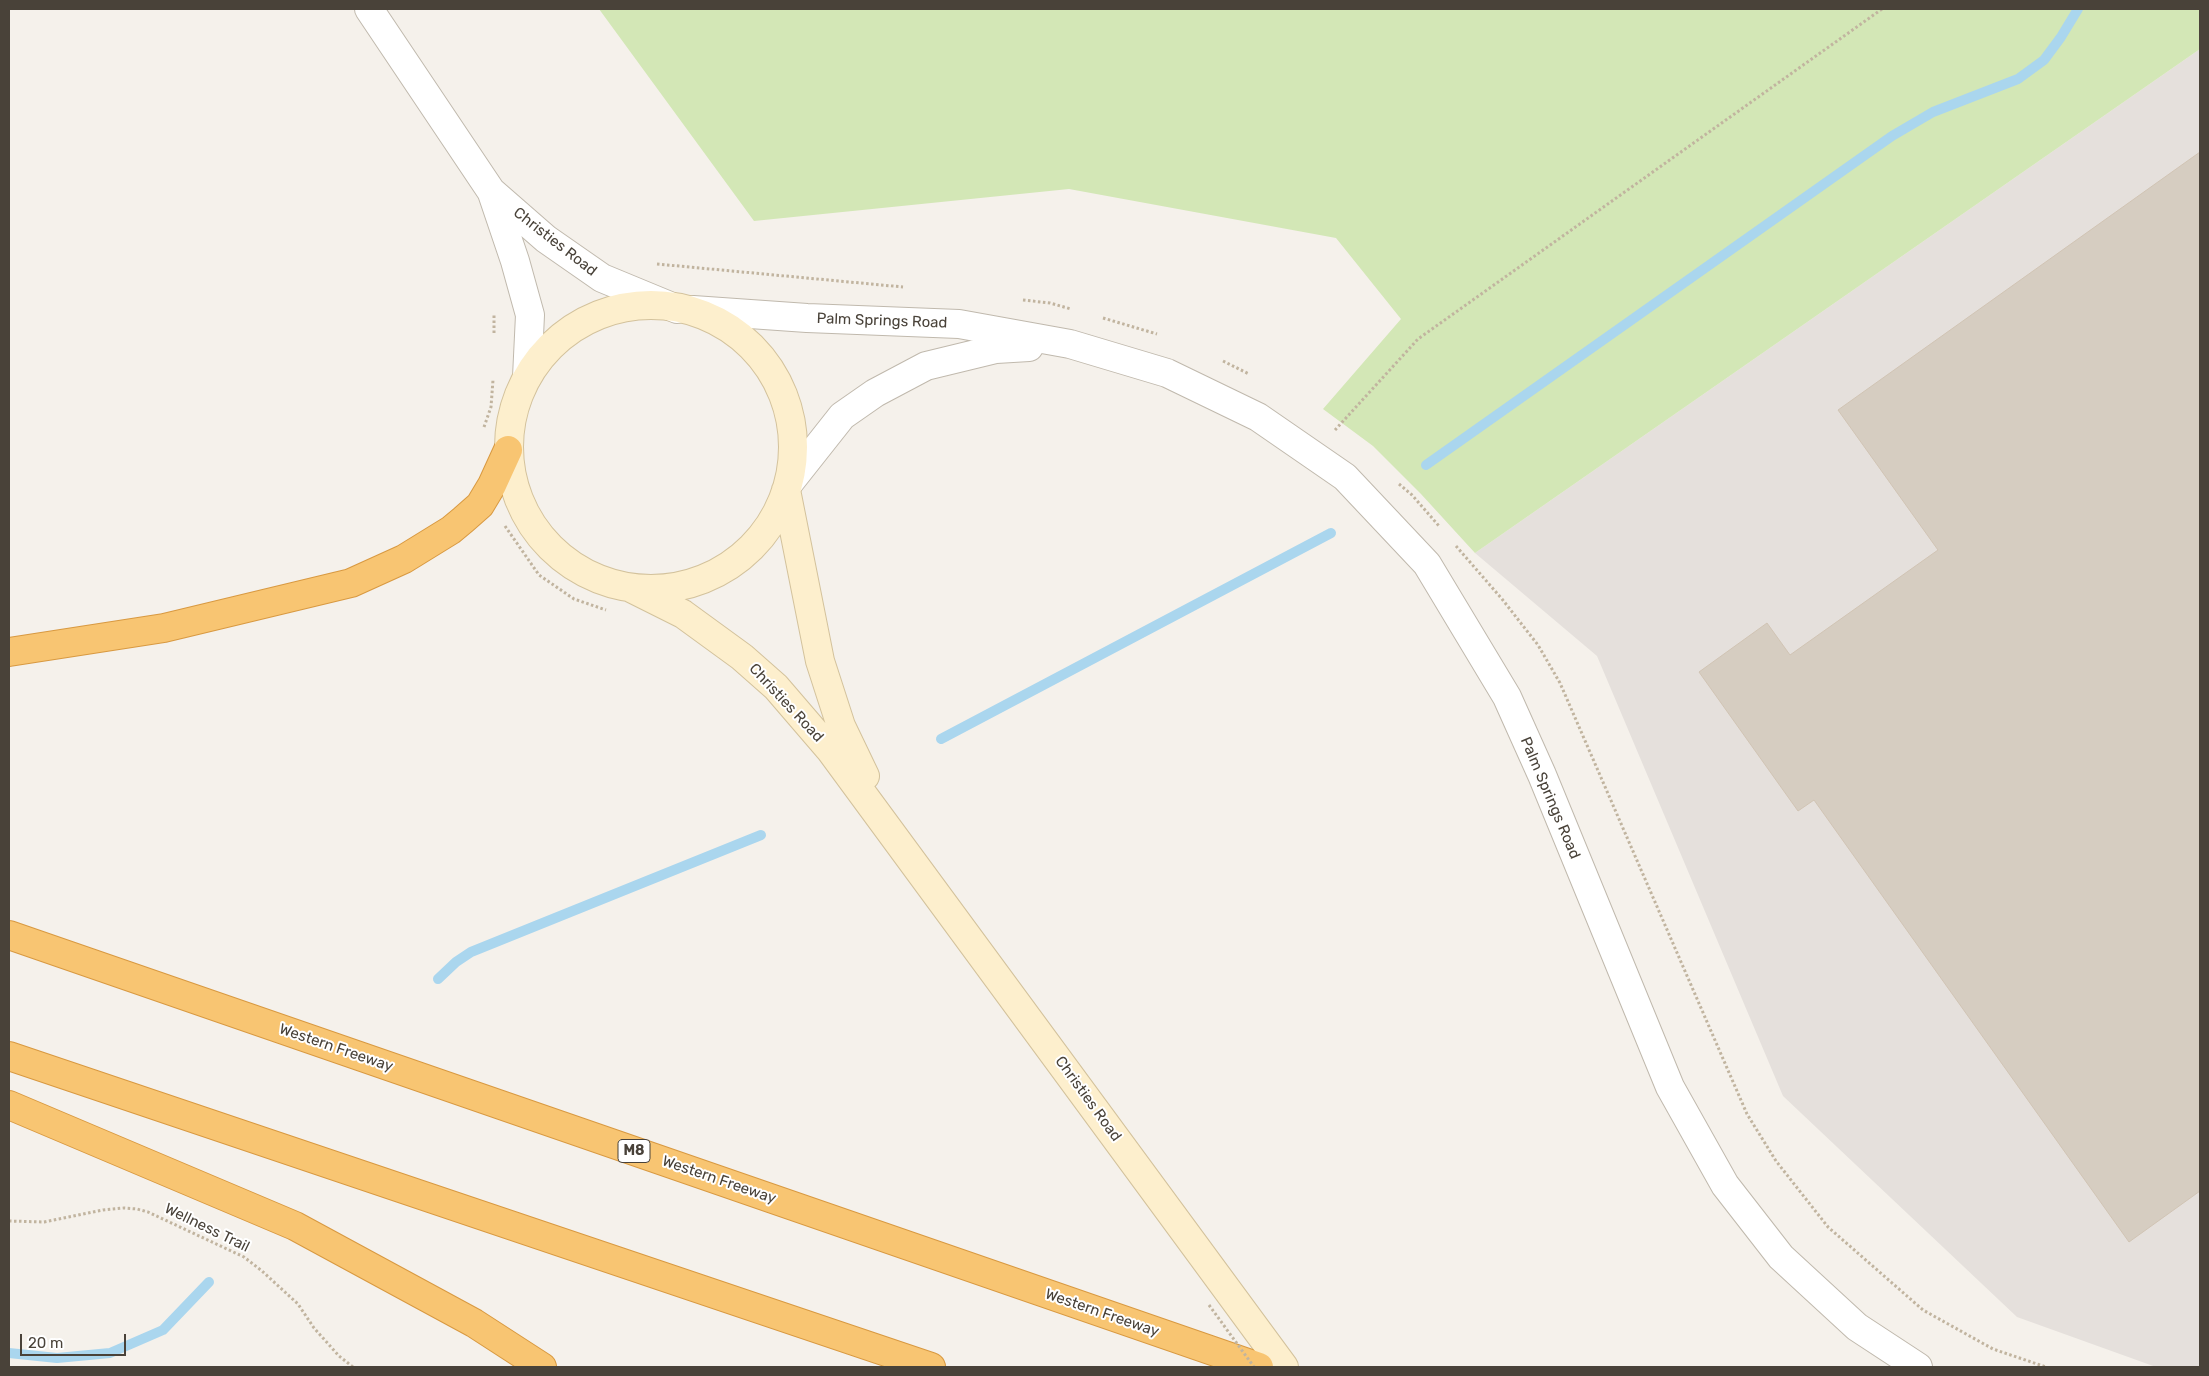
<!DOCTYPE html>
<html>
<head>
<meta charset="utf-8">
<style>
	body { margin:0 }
	#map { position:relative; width:2209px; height:1376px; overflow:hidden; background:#f5f1eb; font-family:Rubik,sans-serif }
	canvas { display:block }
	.frame { position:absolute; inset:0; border:10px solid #494239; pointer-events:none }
	.scale { position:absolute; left:20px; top:1334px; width:106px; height:22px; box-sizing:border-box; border:2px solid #494239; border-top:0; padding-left:6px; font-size:15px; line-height:18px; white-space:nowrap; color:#494239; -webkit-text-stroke:4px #fff; paint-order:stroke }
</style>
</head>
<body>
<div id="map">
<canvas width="2209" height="1376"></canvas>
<div class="frame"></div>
<div class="scale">20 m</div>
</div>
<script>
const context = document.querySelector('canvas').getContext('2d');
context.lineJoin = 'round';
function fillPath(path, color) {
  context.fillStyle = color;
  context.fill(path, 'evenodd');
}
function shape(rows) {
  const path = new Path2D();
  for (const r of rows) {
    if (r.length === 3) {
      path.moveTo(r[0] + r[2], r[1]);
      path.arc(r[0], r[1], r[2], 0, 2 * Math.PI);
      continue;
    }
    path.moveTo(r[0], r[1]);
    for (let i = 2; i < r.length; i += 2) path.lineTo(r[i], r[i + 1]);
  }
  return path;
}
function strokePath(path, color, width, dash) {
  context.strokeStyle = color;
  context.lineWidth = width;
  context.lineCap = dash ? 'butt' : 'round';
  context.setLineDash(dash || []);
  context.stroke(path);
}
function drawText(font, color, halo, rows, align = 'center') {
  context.font = font + ' Rubik,sans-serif';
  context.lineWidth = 4;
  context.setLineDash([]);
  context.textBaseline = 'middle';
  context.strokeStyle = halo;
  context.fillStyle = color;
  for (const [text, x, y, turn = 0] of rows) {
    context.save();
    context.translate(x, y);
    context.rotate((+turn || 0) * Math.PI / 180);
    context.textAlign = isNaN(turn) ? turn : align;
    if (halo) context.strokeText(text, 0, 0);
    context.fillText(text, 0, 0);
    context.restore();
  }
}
fillPath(shape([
	[2200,49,2200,1367,2156,1367,2017,1317,1783,1096,1597,656,1475,553]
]), '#e5e0dc');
fillPath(shape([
	[599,9,2200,9,2200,49,1475,553,1421,494,1373,446,1323,409,1401,319,1336,238,1069,189,754,221]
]), '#d3e7b6');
strokePath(shape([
	[1426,465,1892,136,1933,112,2018,79,2044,60,2061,37,2078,9],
	[941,739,1331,533],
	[438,979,456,962,471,952,761,835],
	[9,1353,57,1358,110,1353,163,1330,209,1282]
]), '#aad6ee', 10);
const building = shape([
	[2200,152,2200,1191,2129,1242,1814,800,1798,811,1699,672,1767,623,1790,655,1938,550,1838,410,2200,152]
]);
fillPath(building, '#d6cdc1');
strokePath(building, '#d1c4b4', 1);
const minor = shape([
	[369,9,491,191,546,239,602,278,677,309],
	[492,193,515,261,530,315,527,377],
	[693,310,807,318,959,324,1070,344,1167,373,1258,417,1345,477,1427,564,1507,697,1542,775,1670,1087,1725,1185,1781,1257,1857,1327,1918,1367],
	[789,483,842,416,875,393,926,366,996,349,1029,347]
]);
const secondary = shape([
	[651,447,142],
	[786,490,820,661,841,726,865,776],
	[631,588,683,614,742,657,776,687,831,751,1284,1367]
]);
const motorway = shape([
	[9,652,164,628,351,583,404,559,451,530,463,520,480,505,492,485,508,450],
	[9,935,1259,1367],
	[9,1056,931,1367],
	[9,1105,295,1226,474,1323,542,1367]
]);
strokePath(minor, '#c0b9ad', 30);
strokePath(secondary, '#d3c29c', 30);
strokePath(motorway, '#d89941', 30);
strokePath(shape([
	[657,264,903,287],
	[1023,300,1050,303,1071,309],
	[1103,318,1157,334],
	[494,333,494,315],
	[1223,361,1249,374],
	[484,427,491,407,493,380],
	[1335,430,1418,339,1882,9],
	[1399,484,1412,495,1439,526],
	[505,526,539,575,574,599,606,610],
	[1456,546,1502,599,1538,645,1560,683,1747,1114,1776,1161,1828,1227,1923,1310,1993,1349,2046,1367],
	[9,1221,44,1222,103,1210,124,1208,137,1209,148,1212,244,1257,262,1271,298,1304,314,1328,339,1356,353,1367]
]), '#c1b49f', 3, [2.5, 2.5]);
strokePath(minor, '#fff', 28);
strokePath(secondary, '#fdefcd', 28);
strokePath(motorway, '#f8c572', 28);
strokePath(shape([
	[1209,1305,1254,1367]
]), '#c1b49f', 3, [2.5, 2.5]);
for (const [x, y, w] of [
	[634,1151,32]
]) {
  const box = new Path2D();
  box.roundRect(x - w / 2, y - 11.5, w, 23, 4);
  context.fillStyle = '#fff';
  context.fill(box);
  strokePath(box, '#494239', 1);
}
drawText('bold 14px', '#494239', null, [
	["M8",634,1151]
]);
drawText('15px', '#494239', '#fff', [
	["Christies Road",555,242,38],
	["Palm Springs Road",882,321,2],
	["Christies Road",786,703,47],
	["Palm Springs Road",1550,798,67],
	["Western Freeway",336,1048,19],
	["Christies Road",1088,1099,54],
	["Western Freeway",719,1180,19],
	["Wellness Trail",207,1228,26],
	["Western Freeway",1102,1313,19]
]);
</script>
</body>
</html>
